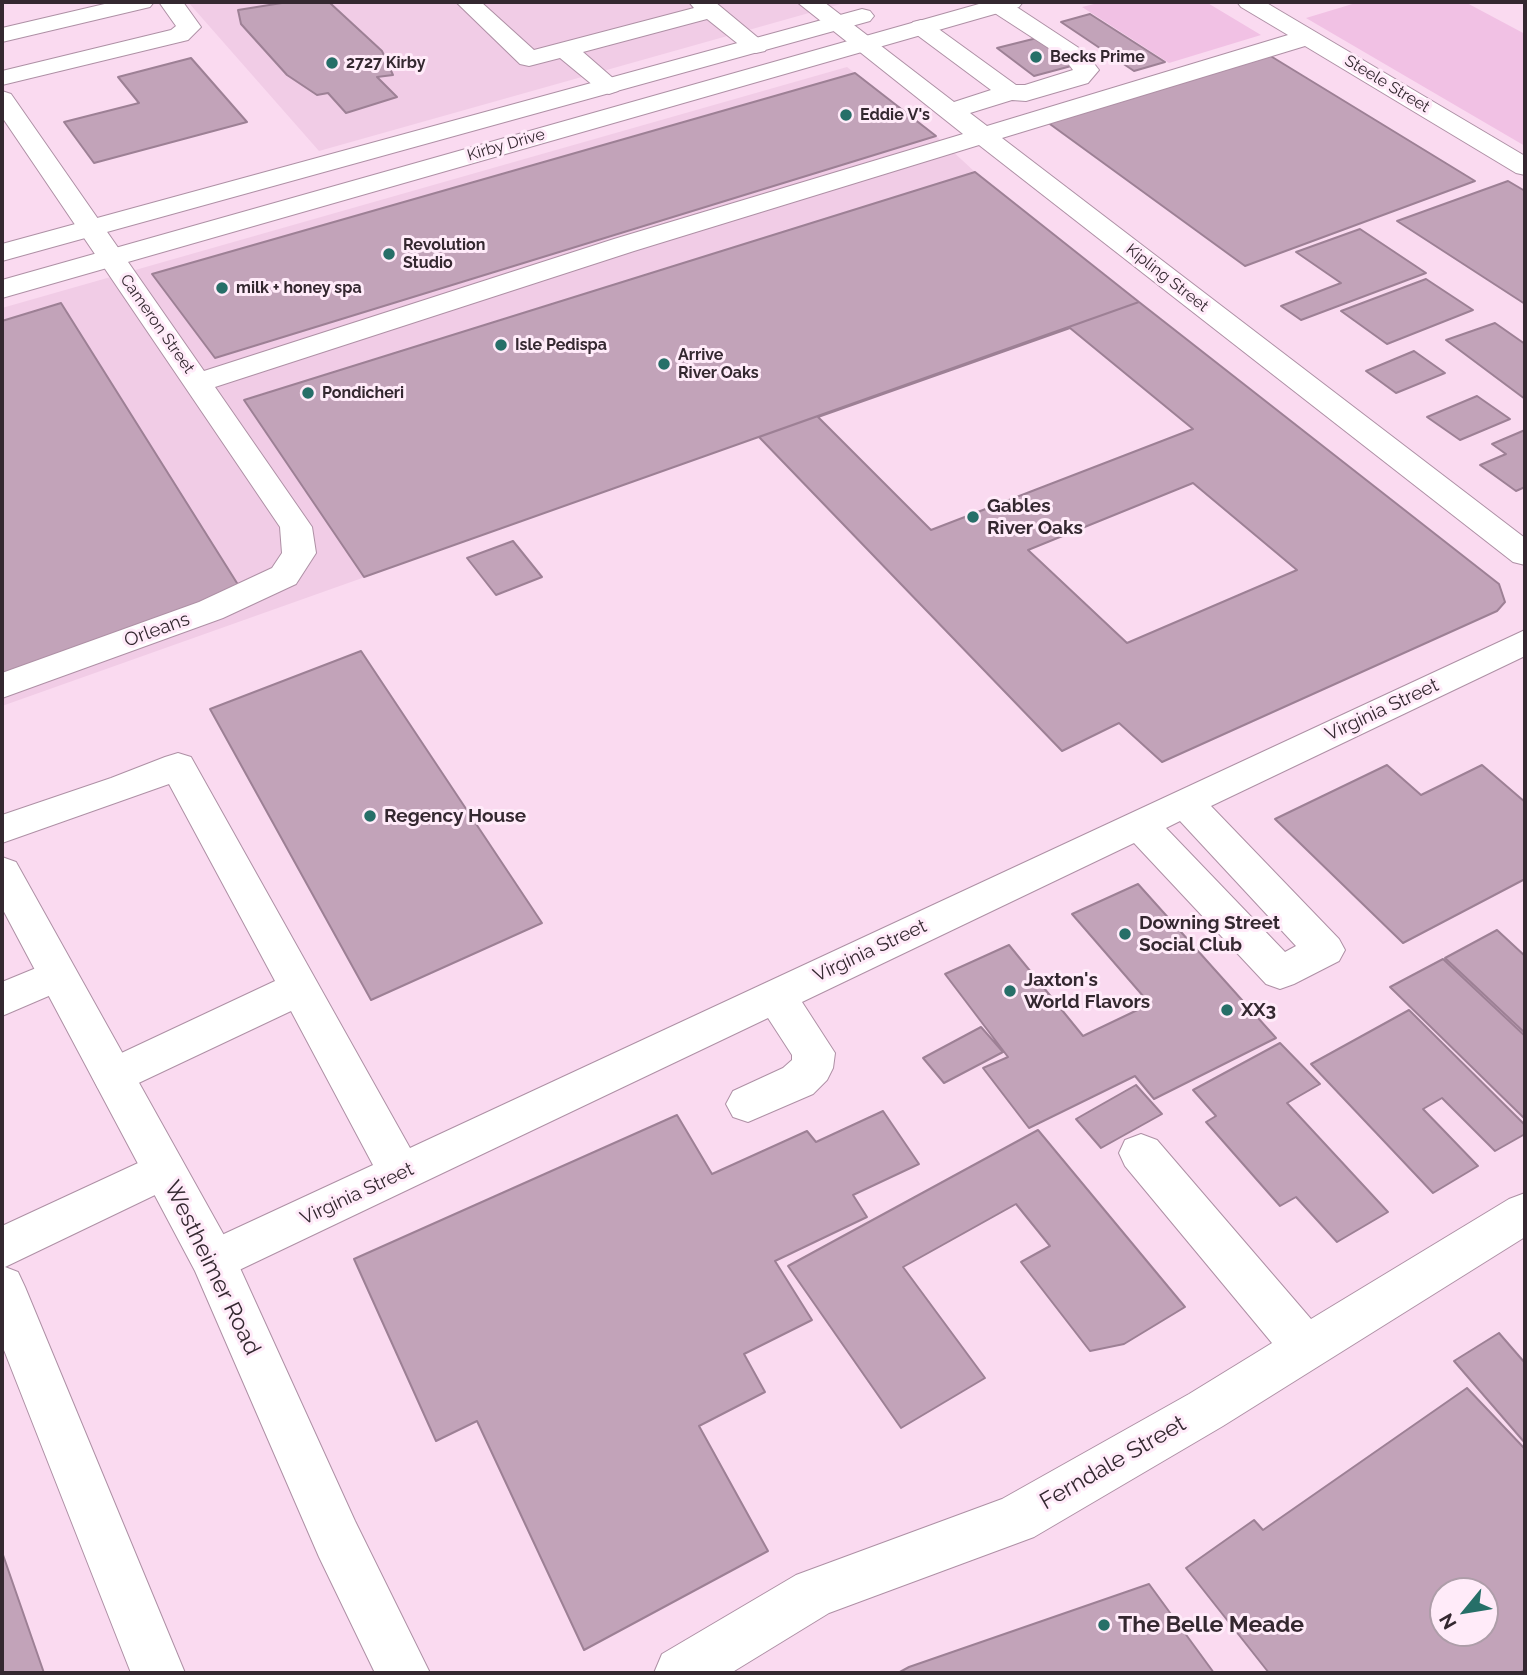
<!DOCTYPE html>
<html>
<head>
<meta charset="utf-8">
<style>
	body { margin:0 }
	#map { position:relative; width:1527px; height:1675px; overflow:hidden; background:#fadaf0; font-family:Raleway,sans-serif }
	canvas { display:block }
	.frame { position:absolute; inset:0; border:4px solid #342830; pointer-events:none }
	.north { position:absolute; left:1429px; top:1577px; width:70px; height:70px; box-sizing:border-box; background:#ffebf9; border:2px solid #ae9da9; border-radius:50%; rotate:240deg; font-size:19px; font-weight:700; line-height:28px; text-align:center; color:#342830 }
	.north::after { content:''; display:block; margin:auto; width:24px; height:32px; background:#266f68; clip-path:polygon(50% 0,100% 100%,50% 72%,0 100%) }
</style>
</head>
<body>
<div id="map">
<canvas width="1527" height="1675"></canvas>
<div class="frame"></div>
<div class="north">N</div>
</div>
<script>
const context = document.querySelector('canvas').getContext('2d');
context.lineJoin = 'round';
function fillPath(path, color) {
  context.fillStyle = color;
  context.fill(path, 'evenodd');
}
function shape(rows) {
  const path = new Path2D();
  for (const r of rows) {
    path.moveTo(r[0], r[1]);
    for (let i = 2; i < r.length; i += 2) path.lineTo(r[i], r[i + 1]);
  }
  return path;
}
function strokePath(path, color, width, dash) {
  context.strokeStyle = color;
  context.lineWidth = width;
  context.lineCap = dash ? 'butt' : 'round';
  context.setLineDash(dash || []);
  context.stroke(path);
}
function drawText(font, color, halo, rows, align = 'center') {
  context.font = font + ' Raleway,sans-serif';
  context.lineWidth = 6;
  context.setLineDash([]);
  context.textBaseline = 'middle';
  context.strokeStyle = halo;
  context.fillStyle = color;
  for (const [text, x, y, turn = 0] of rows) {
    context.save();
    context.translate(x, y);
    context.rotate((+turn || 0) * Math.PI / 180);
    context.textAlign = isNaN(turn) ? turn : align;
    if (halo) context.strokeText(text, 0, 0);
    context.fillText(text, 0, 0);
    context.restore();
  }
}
fillPath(shape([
	[188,2,848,2,319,151],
	[847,67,936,136,975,172,1139,302,2,706,2,308]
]), '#f1cce6');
fillPath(shape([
	[1102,2,1206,2,1261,35,1169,63,1082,7],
	[1359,2,1465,2,1525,34,1525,146,1306,18]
]), '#f1c1e4');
const building = shape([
	[288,2,330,3,382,51,393,75,377,77,397,97,346,113,328,93,317,95,287,75,241,24,238,10,288,2],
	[1090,14,1165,62,1134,71,1061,22,1090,14],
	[1037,38,1075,65,1034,76,997,48,1037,38],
	[1264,52,1475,181,1245,266,1043,119,1264,52],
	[191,58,247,122,94,163,64,122,139,103,118,77,191,58],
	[855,73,936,136,215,358,152,274,855,73],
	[975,172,1139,302,364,577,244,400,975,172],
	[1508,181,1525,191,1525,304,1397,221,1508,181],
	[1360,229,1426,273,1301,320,1281,306,1341,283,1296,252,1360,229],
	[1426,279,1473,310,1387,344,1341,311,1426,279],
	[1139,302,1499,584,1505,602,1497,611,1162,762,1119,723,1062,751,759,437,1139,302],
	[1193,483,1297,570,1127,643,1028,550,1193,483],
	[61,303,242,591,2,676,2,321,61,303],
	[1495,323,1525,344,1525,399,1446,340,1495,323],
	[1070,328,1193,429,931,530,818,417,1070,328],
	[1414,351,1445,373,1396,393,1366,371,1414,351],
	[1477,396,1510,419,1460,440,1427,417,1477,396],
	[1525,430,1525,487,1516,491,1480,465,1506,454,1492,444,1525,430],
	[513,541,542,577,496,595,467,558,513,541],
	[361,651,542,923,371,1000,210,709,361,651],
	[1387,765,1421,795,1482,765,1525,802,1525,879,1403,943,1275,819,1387,765],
	[1138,884,1276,1038,1154,1099,1135,1076,1029,1128,983,1068,1008,1057,945,974,1009,945,1083,1036,1150,1004,1072,914,1138,884],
	[1497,930,1525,956,1525,1033,1445,958,1497,930],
	[1443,959,1525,1036,1525,1119,1390,987,1443,959],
	[1409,1010,1525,1125,1525,1134,1495,1151,1442,1098,1423,1109,1478,1166,1433,1193,1311,1064,1409,1010],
	[981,1027,1003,1052,944,1083,923,1058,981,1027],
	[1280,1043,1320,1084,1287,1103,1388,1212,1337,1242,1296,1197,1280,1206,1206,1122,1216,1116,1193,1090,1280,1043],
	[1136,1085,1162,1114,1101,1148,1076,1119,1136,1085],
	[883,1111,919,1164,853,1195,867,1217,775,1261,812,1320,744,1354,765,1392,699,1426,768,1551,584,1650,477,1421,436,1441,354,1259,677,1115,712,1174,807,1131,816,1142,883,1111],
	[1038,1130,1185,1307,1124,1344,1090,1351,1021,1262,1050,1246,1016,1204,903,1267,985,1378,901,1428,788,1266,1038,1130],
	[1499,1333,1525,1363,1525,1443,1454,1361,1499,1333],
	[1467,1388,1525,1449,1525,1669,1520,1673,1269,1673,1186,1568,1254,1520,1263,1530,1467,1388],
	[1443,1591,1485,1591,1485,1633,1443,1633,1443,1591],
	[2,1552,44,1673,2,1673,2,1552],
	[1149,1584,1214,1673,898,1673,909,1667,1149,1584]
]);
fillPath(building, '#c2a3b9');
strokePath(building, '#9d8095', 2);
const minor = shape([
	[113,2,154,2,150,7,2,42,2,28,113,2],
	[159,2,183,2,201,27,188,40,2,85,2,71,171,30,176,26,159,2],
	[456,2,481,2,534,50,694,8,689,2,715,2,768,46,765,51,756,53,747,51,707,19,583,52,622,86,618,91,609,94,600,91,560,58,529,66,520,64,456,2],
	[797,2,824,2,954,102,991,90,913,32,909,27,913,22,921,20,929,22,1016,85,1025,85,1073,70,1064,58,990,10,986,5,988,2,1009,2,1085,52,1099,70,1088,83,1026,101,1012,100,970,113,987,126,1288,35,1241,7,1237,2,1265,2,1525,156,1525,175,1516,173,1305,46,1002,138,1525,538,1525,565,1513,562,979,145,634,251,215,387,312,527,316,553,296,584,223,618,2,698,2,673,199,602,272,568,282,553,280,527,2,117,2,91,11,94,204,371,614,239,963,134,797,2],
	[1525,630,1525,656,1211,806,1339,939,1345,950,1339,961,1294,984,1280,989,1266,984,1134,843,802,1002,835,1053,833,1068,827,1080,813,1094,748,1122,733,1117,726,1104,733,1091,783,1068,792,1060,792,1055,768,1018,214,1282,198,1276,191,1261,198,1246,373,1165,291,1011,128,1088,113,1094,98,1088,92,1076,98,1064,275,981,169,784,2,843,2,815,111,778,165,757,178,753,191,757,410,1148,1525,630],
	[1180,821,1296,946,1285,952,1166,828,1180,821],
	[58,959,72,964,78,975,72,986,2,1016,2,982,58,959],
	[1141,1134,1157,1140,1311,1319,1509,1199,1525,1193,1525,1237,1223,1426,1034,1537,829,1613,731,1673,654,1673,662,1654,796,1575,1002,1499,1189,1394,1272,1343,1125,1166,1119,1153,1125,1140,1141,1134],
	[164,1151,180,1157,186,1170,180,1183,5,1267,18,1272,25,1287,185,1673,131,1673,2,1345,2,1226,164,1151]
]);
const major = shape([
	[986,2,1023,2,1019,7,2,298,2,280,986,2],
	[862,9,870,11,874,16,870,21,2,261,2,244,862,9],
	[2,857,16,862,230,1246,355,1521,430,1673,375,1673,319,1557,195,1271,2,908,2,857]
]);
strokePath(minor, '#ae90a5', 2);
strokePath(major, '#ae90a5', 2);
fillPath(minor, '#fff');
fillPath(major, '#fff');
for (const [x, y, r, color] of [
	[1036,57,7,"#266f68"],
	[332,63,7,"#266f68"],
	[846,115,7,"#266f68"],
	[389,254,7,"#266f68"],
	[222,288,7,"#266f68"],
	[501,345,7,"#266f68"],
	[664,364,7,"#266f68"],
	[308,393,7,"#266f68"],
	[973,517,7,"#266f68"],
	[370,816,7,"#266f68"],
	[1125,934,7,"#266f68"],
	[1010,991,7,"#266f68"],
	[1227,1010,7,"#266f68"],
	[1104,1625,7,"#266f68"]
]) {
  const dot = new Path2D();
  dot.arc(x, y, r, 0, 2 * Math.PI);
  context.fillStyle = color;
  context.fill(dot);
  strokePath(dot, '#ffebf9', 2.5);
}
drawText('bold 16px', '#342830', '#ffebf9', [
	["Becks Prime",1050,57],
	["2727 Kirby",346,63],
	["Eddie V's",860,115],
	["Revolution",403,245],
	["Studio",403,263],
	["milk + honey spa",236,288],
	["Isle Pedispa",515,345],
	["Arrive",678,355],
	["River Oaks",678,373],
	["Pondicheri",322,393]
], 'left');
drawText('16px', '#342830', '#ffebf9', [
	["Steele Street",1387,84,31],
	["Kirby Drive",506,145,-16],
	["Kipling Street",1167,278,38],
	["Cameron Street",157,324,55]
]);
drawText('bold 19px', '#342830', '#ffebf9', [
	["Gables",987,506],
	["River Oaks",987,528],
	["Regency House",384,816],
	["Downing Street",1139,923],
	["Social Club",1139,945],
	["Jaxton's",1024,980],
	["World Flavors",1024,1002],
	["XX3",1241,1010]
], 'left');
drawText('19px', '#342830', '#ffebf9', [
	["Orleans",157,630,-20],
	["Virginia Street",1382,710,-25],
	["Virginia Street",870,951,-25],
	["Virginia Street",357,1194,-25]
]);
drawText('23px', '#342830', '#ffebf9', [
	["Westheimer Road",212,1268,64],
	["Ferndale Street",1113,1463,-30]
]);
drawText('bold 23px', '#342830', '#ffebf9', [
	["The Belle Meade",1118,1625]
], 'left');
</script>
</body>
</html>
